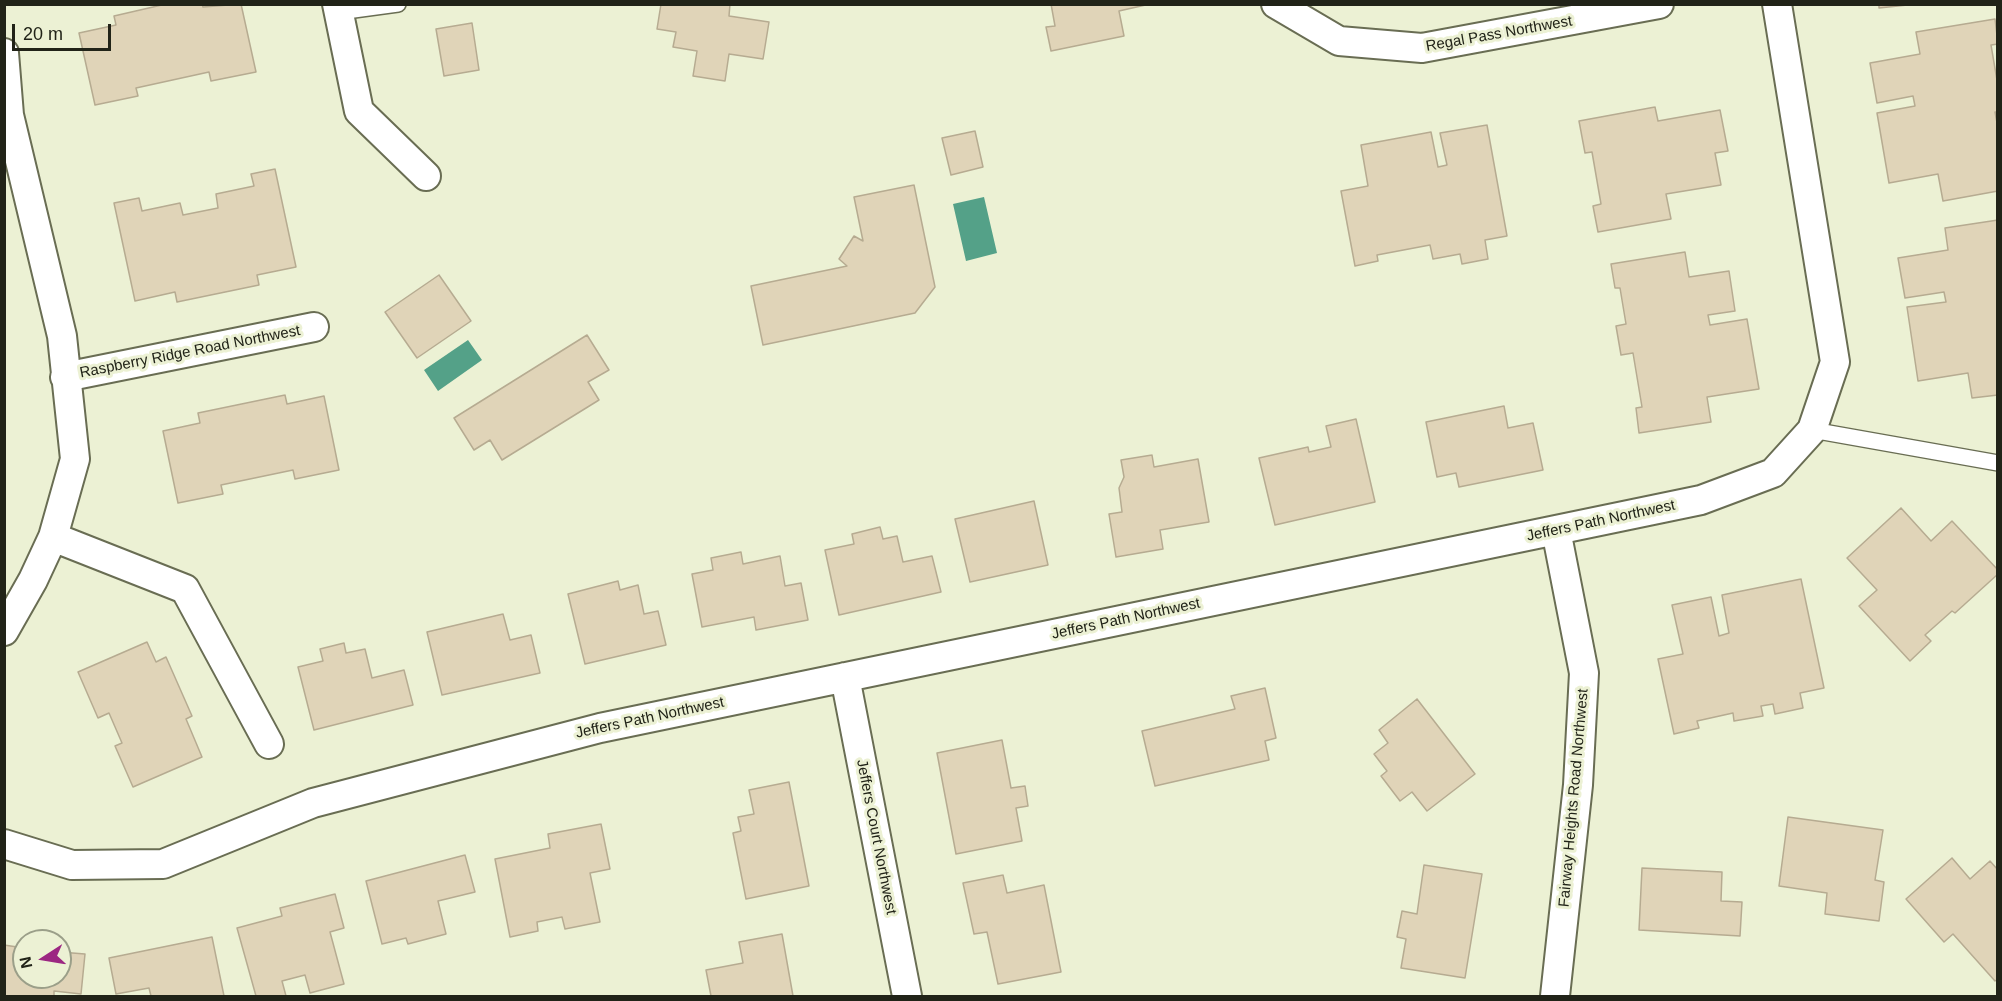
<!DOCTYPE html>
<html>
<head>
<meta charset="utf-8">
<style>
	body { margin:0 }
	#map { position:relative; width:2002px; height:1001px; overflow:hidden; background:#ecf1d4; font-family:Arial,sans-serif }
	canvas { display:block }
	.frame { position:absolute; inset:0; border:6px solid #212318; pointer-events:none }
	.north { position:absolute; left:12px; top:929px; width:60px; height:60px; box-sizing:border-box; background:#ecf1d4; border:2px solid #9b9f89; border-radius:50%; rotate:258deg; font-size:16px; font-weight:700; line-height:24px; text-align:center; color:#212318 }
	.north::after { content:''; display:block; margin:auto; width:21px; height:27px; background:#9c2782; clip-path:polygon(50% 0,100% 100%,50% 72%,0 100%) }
	.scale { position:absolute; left:12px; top:24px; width:99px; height:27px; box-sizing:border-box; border:3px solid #212318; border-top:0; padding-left:8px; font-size:18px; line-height:21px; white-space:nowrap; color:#212318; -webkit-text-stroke:4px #ecf1d4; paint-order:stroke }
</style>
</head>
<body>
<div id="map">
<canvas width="2002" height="1001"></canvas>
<div class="frame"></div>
<div class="north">N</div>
<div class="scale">20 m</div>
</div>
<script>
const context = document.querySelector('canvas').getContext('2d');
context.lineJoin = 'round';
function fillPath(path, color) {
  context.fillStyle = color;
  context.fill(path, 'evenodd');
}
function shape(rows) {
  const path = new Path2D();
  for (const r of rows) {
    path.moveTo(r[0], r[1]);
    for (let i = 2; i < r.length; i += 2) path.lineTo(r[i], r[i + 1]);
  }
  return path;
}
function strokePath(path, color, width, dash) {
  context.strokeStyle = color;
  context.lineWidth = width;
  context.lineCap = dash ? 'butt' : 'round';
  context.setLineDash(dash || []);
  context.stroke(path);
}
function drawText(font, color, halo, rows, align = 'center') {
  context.font = font + ' Arial,sans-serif';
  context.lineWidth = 6;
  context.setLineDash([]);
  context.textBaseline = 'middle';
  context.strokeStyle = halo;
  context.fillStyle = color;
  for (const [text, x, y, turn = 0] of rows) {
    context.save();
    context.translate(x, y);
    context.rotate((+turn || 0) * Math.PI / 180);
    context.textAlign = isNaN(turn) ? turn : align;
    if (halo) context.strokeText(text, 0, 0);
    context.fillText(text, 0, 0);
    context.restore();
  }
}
fillPath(shape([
	[984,197,997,253,966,261,953,204],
	[468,340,482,360,438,391,424,370]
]), '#54a188');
const building = shape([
	[166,4,202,4,203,7,241,4,256,72,211,81,209,72,136,88,138,96,95,105,79,33,116,25,114,16,166,4],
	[661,4,730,4,729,16,769,22,763,59,729,54,725,81,693,76,697,51,673,47,676,32,657,29,661,4],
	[1051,4,1150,4,1119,11,1124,36,1051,51,1046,27,1055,26,1051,4],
	[1879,4,1917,4,1879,8,1879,4],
	[1995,19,1998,44,1991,45,1998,86,1998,112,1995,112,1998,128,1998,191,1943,201,1938,174,1889,183,1877,113,1915,106,1913,96,1877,103,1870,63,1920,54,1916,32,1995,19],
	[472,23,479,70,444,76,436,29,472,23],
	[1655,107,1658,121,1720,110,1728,151,1715,153,1721,185,1666,194,1671,219,1598,232,1593,206,1601,204,1592,152,1585,153,1579,121,1655,107],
	[1487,125,1507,236,1485,240,1488,259,1462,264,1460,254,1433,259,1430,245,1377,255,1378,261,1355,266,1341,191,1368,186,1361,145,1431,132,1438,167,1447,165,1440,133,1487,125],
	[975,131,983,167,951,175,942,138,975,131],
	[275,169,296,267,257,275,259,285,177,302,175,292,135,301,114,203,139,198,142,211,180,203,183,215,218,208,216,194,254,186,251,174,275,169],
	[914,185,935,287,915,313,763,345,751,286,847,266,839,259,854,236,863,241,854,197,914,185],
	[1998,220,1998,395,1972,398,1968,373,1918,381,1907,307,1946,302,1944,292,1905,298,1898,258,1948,250,1945,228,1998,220],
	[1685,252,1689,277,1729,271,1735,311,1708,315,1710,325,1747,319,1759,389,1707,397,1711,422,1639,433,1636,408,1642,407,1633,353,1621,355,1616,326,1626,324,1620,288,1615,288,1611,264,1685,252],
	[439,275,471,321,417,358,385,312,439,275],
	[587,335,609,370,588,382,599,400,502,460,490,440,474,450,454,418,587,335],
	[285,395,287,404,324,396,339,470,295,479,293,470,221,485,223,494,178,503,163,431,200,423,198,413,285,395],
	[1504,406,1508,428,1533,423,1543,470,1459,487,1456,473,1437,477,1426,422,1504,406],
	[1356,419,1375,502,1275,525,1259,458,1308,447,1309,452,1331,447,1326,426,1356,419],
	[1152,455,1154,467,1198,459,1209,522,1160,530,1163,549,1116,557,1109,514,1122,512,1119,488,1124,477,1121,460,1152,455],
	[1034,501,1048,565,970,582,955,519,1034,501],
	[1901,508,1931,541,1952,521,1998,570,1998,574,1955,613,1952,611,1925,635,1931,641,1910,661,1859,606,1877,590,1847,558,1901,508],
	[880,527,883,539,897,536,903,562,932,556,941,592,839,615,825,550,854,544,852,534,880,527],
	[741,552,743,564,780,556,785,586,801,583,808,620,756,630,754,617,702,627,692,574,713,570,711,558,741,552],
	[1801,579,1824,688,1800,693,1803,708,1775,714,1773,704,1761,706,1763,716,1734,721,1733,713,1697,721,1699,728,1674,734,1658,659,1683,654,1672,605,1711,597,1719,636,1729,633,1722,595,1801,579],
	[618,581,620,590,638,585,644,614,658,611,666,645,585,664,568,594,618,581],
	[503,614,510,640,531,635,540,673,442,695,427,632,503,614],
	[147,642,156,662,166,657,192,716,186,719,202,757,133,787,115,746,122,743,109,713,98,718,78,672,147,642],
	[344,643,346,653,365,649,372,678,404,670,413,705,314,730,298,667,323,661,320,649,344,643],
	[1265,688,1276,738,1265,741,1269,760,1155,786,1142,731,1235,709,1231,696,1265,688],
	[1417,699,1475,774,1427,811,1412,792,1400,801,1381,776,1387,771,1374,754,1388,743,1379,730,1417,699],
	[1002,740,1011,788,1025,786,1028,806,1016,808,1022,841,956,854,937,753,1002,740],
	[789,782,809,886,746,899,733,833,741,831,738,817,754,814,749,790,789,782],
	[1788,817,1883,830,1875,880,1884,882,1879,921,1825,914,1827,893,1779,886,1788,817],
	[601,824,610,869,590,873,600,922,565,929,562,917,537,922,538,931,510,937,495,859,550,848,548,834,601,824],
	[465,855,475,892,438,901,446,934,408,944,406,938,382,944,366,881,465,855],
	[1952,858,1970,879,1990,861,1998,870,1998,979,1995,981,1953,934,1944,942,1906,899,1952,858],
	[1424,865,1482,874,1465,978,1401,968,1406,939,1397,937,1402,911,1417,914,1424,865],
	[1642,868,1722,872,1721,901,1742,902,1740,936,1639,930,1642,868],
	[1003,875,1007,893,1044,885,1061,972,998,984,987,932,974,934,963,883,1003,875],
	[335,894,344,928,330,932,344,984,310,993,305,975,282,981,286,996,256,996,237,928,282,916,280,908,335,894],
	[782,934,793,996,711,996,706,970,743,963,739,942,782,934],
	[212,937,224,996,151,996,149,988,116,994,109,958,212,937],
	[4,945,24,948,24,977,60,977,60,952,85,954,81,994,54,991,54,996,4,996,4,945]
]);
fillPath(building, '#e0d4b8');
strokePath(building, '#b6ab91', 1.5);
const lane = shape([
	[339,12,398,4],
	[1812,430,1998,463]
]);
const street = shape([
	[337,4,359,111,426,176],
	[1276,4,1339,41,1422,48,1659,4],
	[4,53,9,115,62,336,75,459,53,537,33,580,4,631],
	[65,377,314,327],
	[53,537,185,589,269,744],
	[845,677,907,996],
	[4,844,72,865,163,864,313,803,600,728,1701,500,1773,473,1812,430,1835,362,1777,4],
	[1555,996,1578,785,1584,673,1556,530]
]);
strokePath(lane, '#696d53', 18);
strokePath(street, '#696d53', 32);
strokePath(lane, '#fff', 15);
strokePath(street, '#fff', 28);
drawText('15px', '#212318', '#ecf1d4', [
	["Regal Pass Northwest",1499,34,-10],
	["Raspberry Ridge Road Northwest",190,352,-11],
	["Jeffers Path Northwest",1601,521,-12],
	["Jeffers Path Northwest",1126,619,-12],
	["Jeffers Path Northwest",650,718,-12],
	["Fairway Heights Road Northwest",1574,798,-85],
	["Jeffers Court Northwest",876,837,79]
]);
</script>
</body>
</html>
